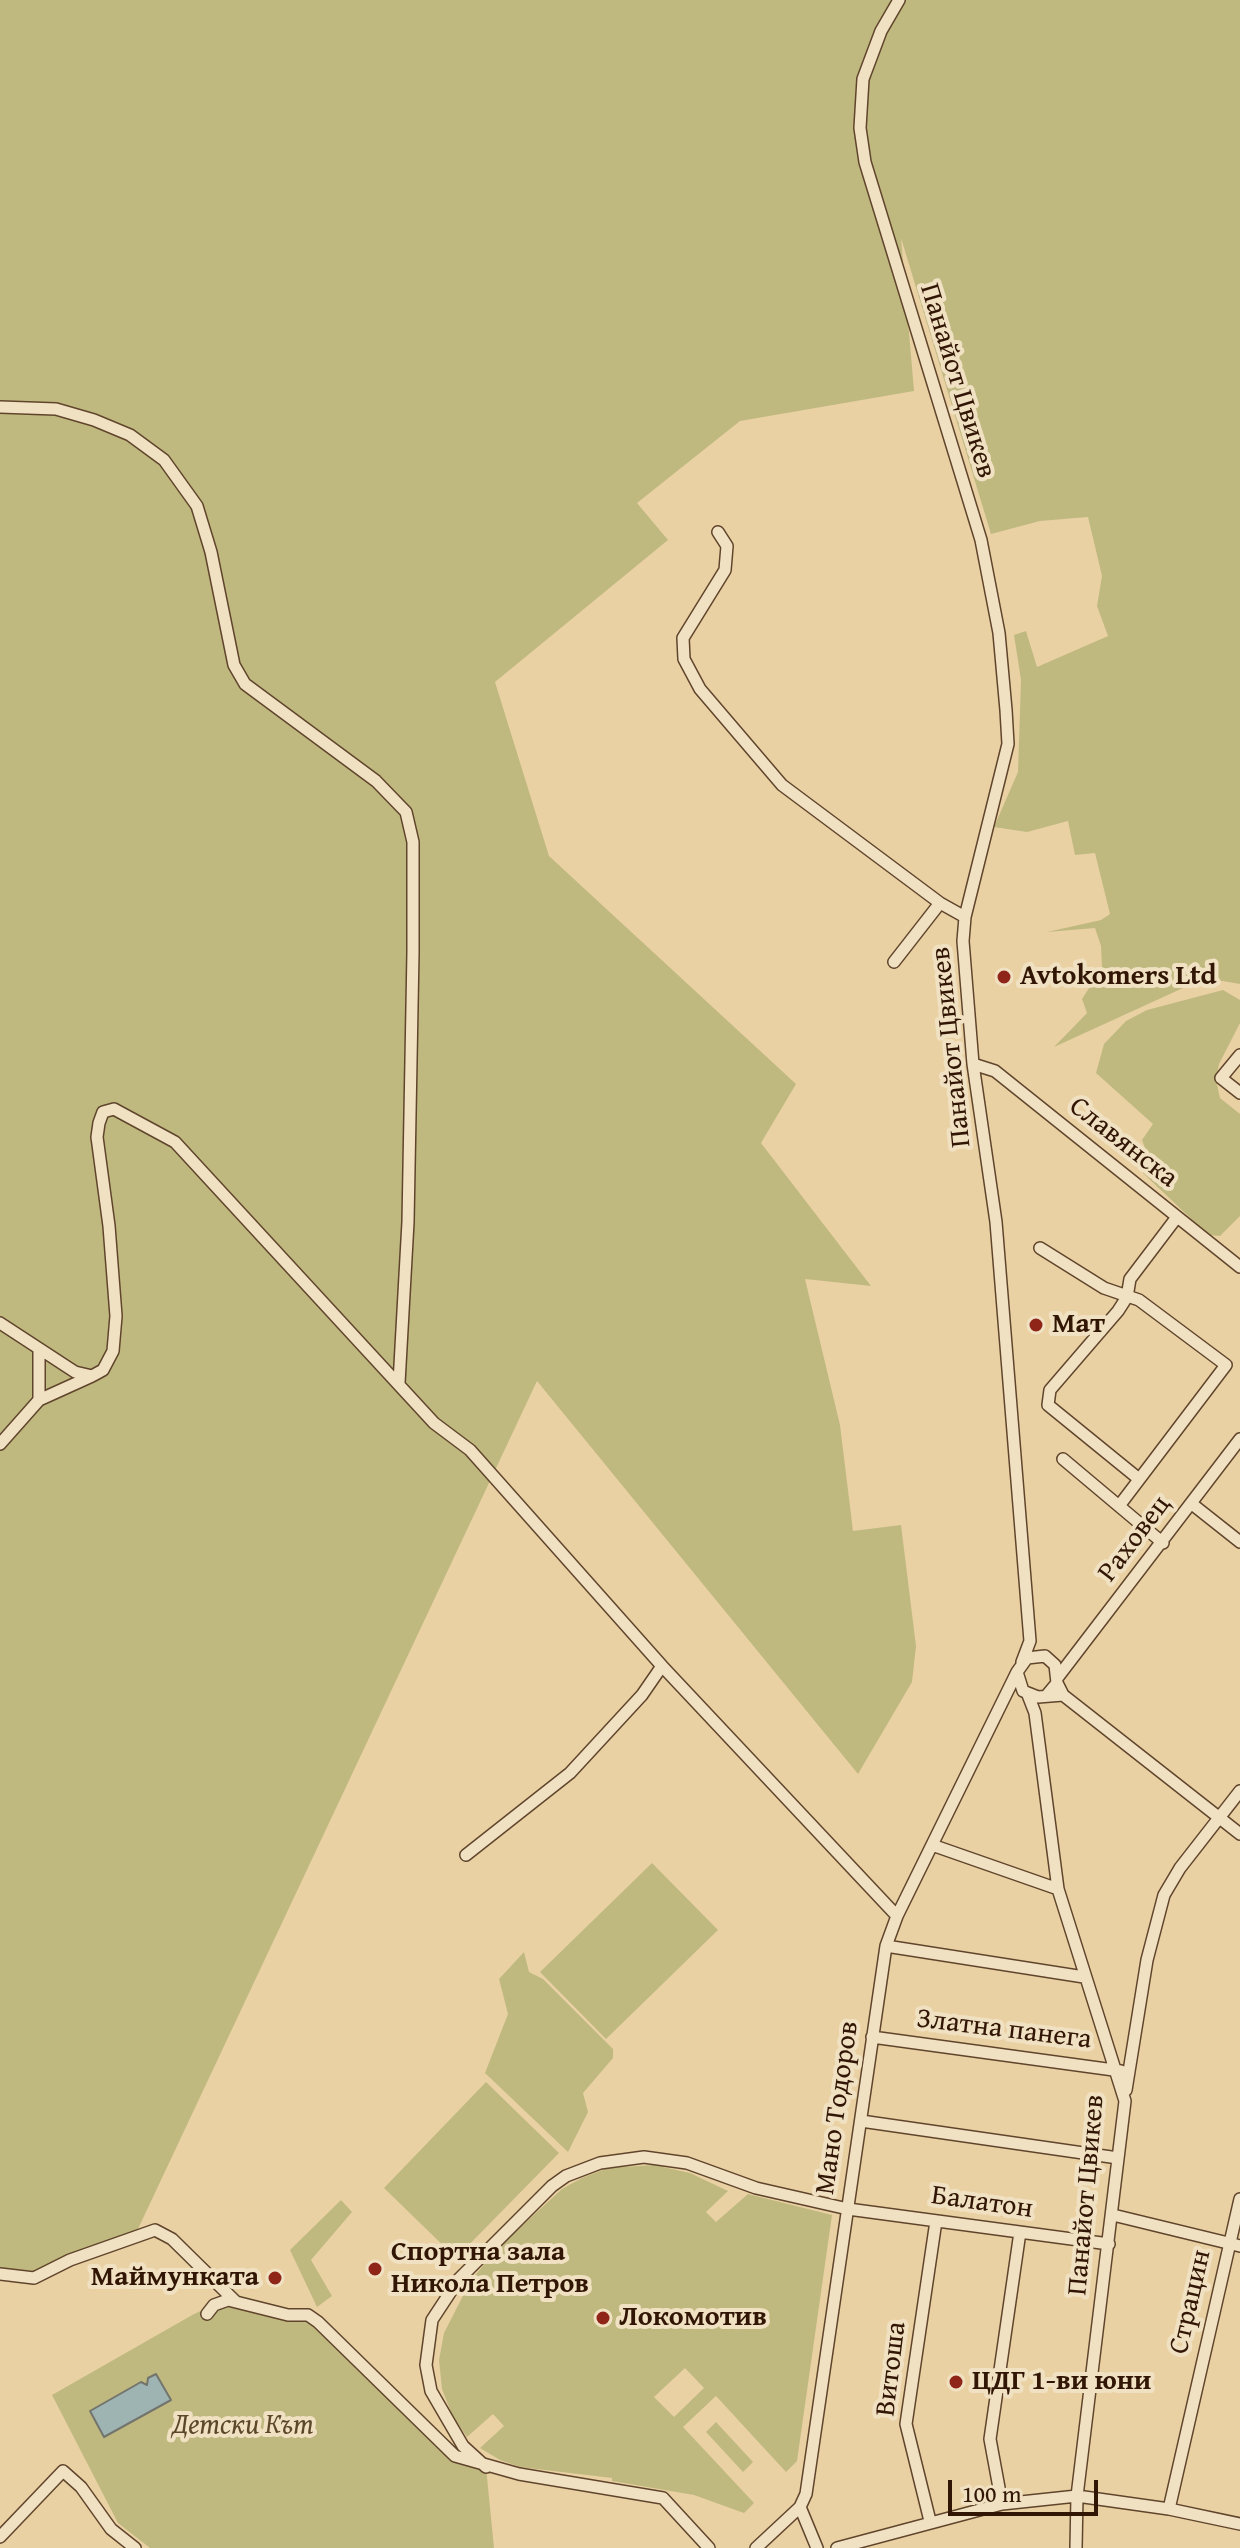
<!DOCTYPE html>
<html>
<head>
<meta charset="utf-8">
<style>
	body { margin:0 }
	#map { position:relative; width:1240px; height:2548px; overflow:hidden; background:#ead1a3; font-family:"Gentium Book Plus",serif }
	canvas { display:block }
	.scale { position:absolute; left:948px; top:2480px; width:150px; height:36px; box-sizing:border-box; border:4px solid #321605; border-top:0; padding-left:10px; font-size:24px; line-height:28px; white-space:nowrap; color:#321605; -webkit-text-stroke:6px #f1e1c3; paint-order:stroke }
</style>
</head>
<body>
<div id="map">
<canvas width="1240" height="2548"></canvas>
<div class="scale">100 m</div>
</div>
<script>
const context = document.querySelector('canvas').getContext('2d');
context.lineJoin = 'round';
function fillPath(path, color) {
  context.fillStyle = color;
  context.fill(path, 'evenodd');
}
function shape(rows) {
  const path = new Path2D();
  for (const r of rows) {
    path.moveTo(r[0], r[1]);
    for (let i = 2; i < r.length; i += 2) path.lineTo(r[i], r[i + 1]);
  }
  return path;
}
function strokePath(path, color, width, dash) {
  context.strokeStyle = color;
  context.lineWidth = width;
  context.lineCap = dash ? 'butt' : 'round';
  context.setLineDash(dash || []);
  context.stroke(path);
}
function drawText(font, color, halo, rows, align = 'center') {
  context.font = font + ' "Gentium Book Plus",serif';
  context.lineWidth = 8;
  context.setLineDash([]);
  context.textBaseline = 'middle';
  context.strokeStyle = halo;
  context.fillStyle = color;
  for (const [text, x, y, turn = 0] of rows) {
    context.save();
    context.translate(x, y);
    context.rotate((+turn || 0) * Math.PI / 180);
    context.textAlign = isNaN(turn) ? turn : align;
    if (halo) context.strokeText(text, 0, 0);
    context.fillText(text, 0, 0);
    context.restore();
  }
}
fillPath(shape([
	[0,0,1240,0,1240,984,1205,978,1054,1047,1087,1013,1082,999,1102,968,1101,946,1095,928,1047,932,1101,920,1110,914,1095,853,1075,855,1068,821,1027,832,994,827,1018,772,1021,680,1014,635,1026,631,1037,667,1108,636,1097,606,1102,576,1088,517,1040,521,991,534,901,238,914,391,740,421,637,503,668,540,495,682,549,856,796,1084,761,1143,871,1286,805,1279,840,1425,853,1531,901,1525,916,1646,912,1682,858,1774,537,1381,137,2231,33,2271,0,2268],
	[1223,990,1240,1000,1240,1023,1219,1064,1216,1080,1220,1098,1240,1114,1240,1216,1220,1236,1208,1235,1143,1173,1148,1156,1142,1140,1153,1124,1096,1073,1104,1044,1126,1021,1147,1010],
	[652,1863,718,1930,606,2039,540,1972],
	[524,1952,529,1972,543,1979,613,2049,613,2058,583,2093,588,2112,568,2152,485,2073,508,2014,499,1979],
	[486,2082,559,2153,456,2258,384,2188],
	[654,2165,690,2173,728,2191,706,2212,716,2222,748,2194,832,2215,797,2461,786,2472,716,2396,683,2427,754,2503,744,2513,694,2495,612,2481,612,2478,520,2467,500,2460,480,2448,504,2426,493,2414,467,2437,452,2415,442,2389,439,2360,444,2333,471,2280,500,2246,562,2189,582,2178,608,2168],
	[685,2368,704,2388,674,2417,654,2397],
	[341,2200,352,2212,311,2260,332,2296,317,2307,290,2250],
	[244,2302,308,2315,434,2440,486,2467,494,2548,150,2548,118,2523,52,2395,194,2314,214,2305],
	[716,2422,753,2462,743,2472,706,2432]
]), '#bfb980');
const water = shape([
	[156,2374,171,2400,104,2437,90,2411,141,2382,147,2385,148,2378,156,2374]
]);
fillPath(water, '#9eb4b3');
strokePath(water, '#73756d', 2);
const minor = shape([
	[899,0,881,31,863,79,860,128,865,162,981,540,999,633,1006,710,1008,744,965,917,963,941,973,1064,996,1222,1030,1641,1022,1662],
	[0,407,56,409,94,420,130,435,164,460,197,506,211,552,234,665,245,684,376,781,406,812,413,842,413,952,408,1222,399,1383],
	[718,532,727,546,725,570,683,638,684,659,700,689,782,785,940,903,965,917],
	[894,962,940,903],
	[1240,1055,1221,1078,1240,1093],
	[973,1064,995,1071,1240,1267],
	[1040,1248,1104,1288,1139,1300,1226,1365,1119,1506],
	[0,1323,75,1372,92,1376,103,1370,113,1351,116,1316,109,1226,97,1137,99,1123,103,1112,114,1109,175,1142,434,1423,470,1450,662,1666,897,1916],
	[39,1400,39,1350],
	[0,1444,39,1400,92,1376],
	[1063,1459,1163,1543],
	[1139,1479,1048,1405,1050,1390,1118,1311,1127,1297,1130,1279,1177,1217],
	[1192,1504,1240,1542],
	[1058,1677,1240,1439],
	[1057,1683,1063,1695,1240,1834],
	[1028,1695,1035,1713,1058,1889,1125,2101,1077,2496,1076,2548],
	[1047,1695,1057,1683,1055,1665,1045,1656,1027,1658,1017,1672,1023,1691,1038,1697,1063,1695],
	[932,1845,1058,1889],
	[466,1855,570,1773,642,1695,662,1666],
	[886,1946,1084,1977],
	[872,2037,1121,2071],
	[1126,2090,1147,1960,1164,1895,1180,1868,1240,1791],
	[861,2121,1118,2158],
	[1113,2215,1240,2246],
	[0,2274,34,2278,70,2260,155,2230,172,2239,235,2301],
	[207,2314,214,2305,228,2300,288,2315,308,2315,318,2322,455,2456,519,2474,663,2498,709,2548],
	[486,2467,463,2446,431,2391,426,2365,432,2320,459,2279,552,2186,566,2176,600,2163,644,2157,687,2163,756,2188,848,2209,1109,2244],
	[1002,2504,990,2439,1020,2232],
	[800,2507,817,2548],
	[1169,2509,1240,2199],
	[930,2521,906,2424,936,2221],
	[0,2537,63,2471,81,2487,111,2529,135,2548],
	[756,2548,800,2507,806,2494,886,1946,897,1916,1017,1672],
	[837,2548,1002,2504,1077,2496,1169,2509,1240,2524]
]);
strokePath(minor, '#60452c', 14);
strokePath(minor, '#f1e1c3', 11);
for (const [x, y, r, color] of [
	[1004,977,8,"#8f2418"],
	[1036,1325,8,"#8f2418"],
	[375,2269,8,"#8f2418"],
	[275,2278,8,"#8f2418"],
	[603,2318,8,"#8f2418"],
	[956,2382,8,"#8f2418"]
]) {
  const dot = new Path2D();
  dot.arc(x, y, r, 0, 2 * Math.PI);
  context.fillStyle = color;
  context.fill(dot);
  strokePath(dot, '#f1e1c3', 3);
}
drawText('28px', '#321605', '#f1e1c3', [
	["Панайот Цвикев",957,381,73],
	["Панайот Цвикев",952,1047,-96],
	["Славянска",1123,1143,38],
	["Раховец",1135,1539,-53],
	["Златна панега",1004,2030,7],
	["Мано Тодоров",838,2108,-82],
	["Панайот Цвикев",1087,2195,-85],
	["Балатон",982,2203,8],
	["Страцин",1191,2302,-77],
	["Витоша",892,2369,-83]
]);
drawText('bold 28px', '#321605', '#f1e1c3', [
	["Avtokomers Ltd",1020,977],
	["Мат",1052,1325],
	["Спортна зала",391,2253],
	["Никола Петров",391,2285],
	["Маймунката",259,2278,"right"],
	["Локомотив",619,2318],
	["ЦДГ 1-ви юни",972,2382]
], 'left');
drawText('italic 28px', '#5c472a', '#f1e1c3', [
	["Детски Кът",243,2426]
]);
</script>
</body>
</html>
